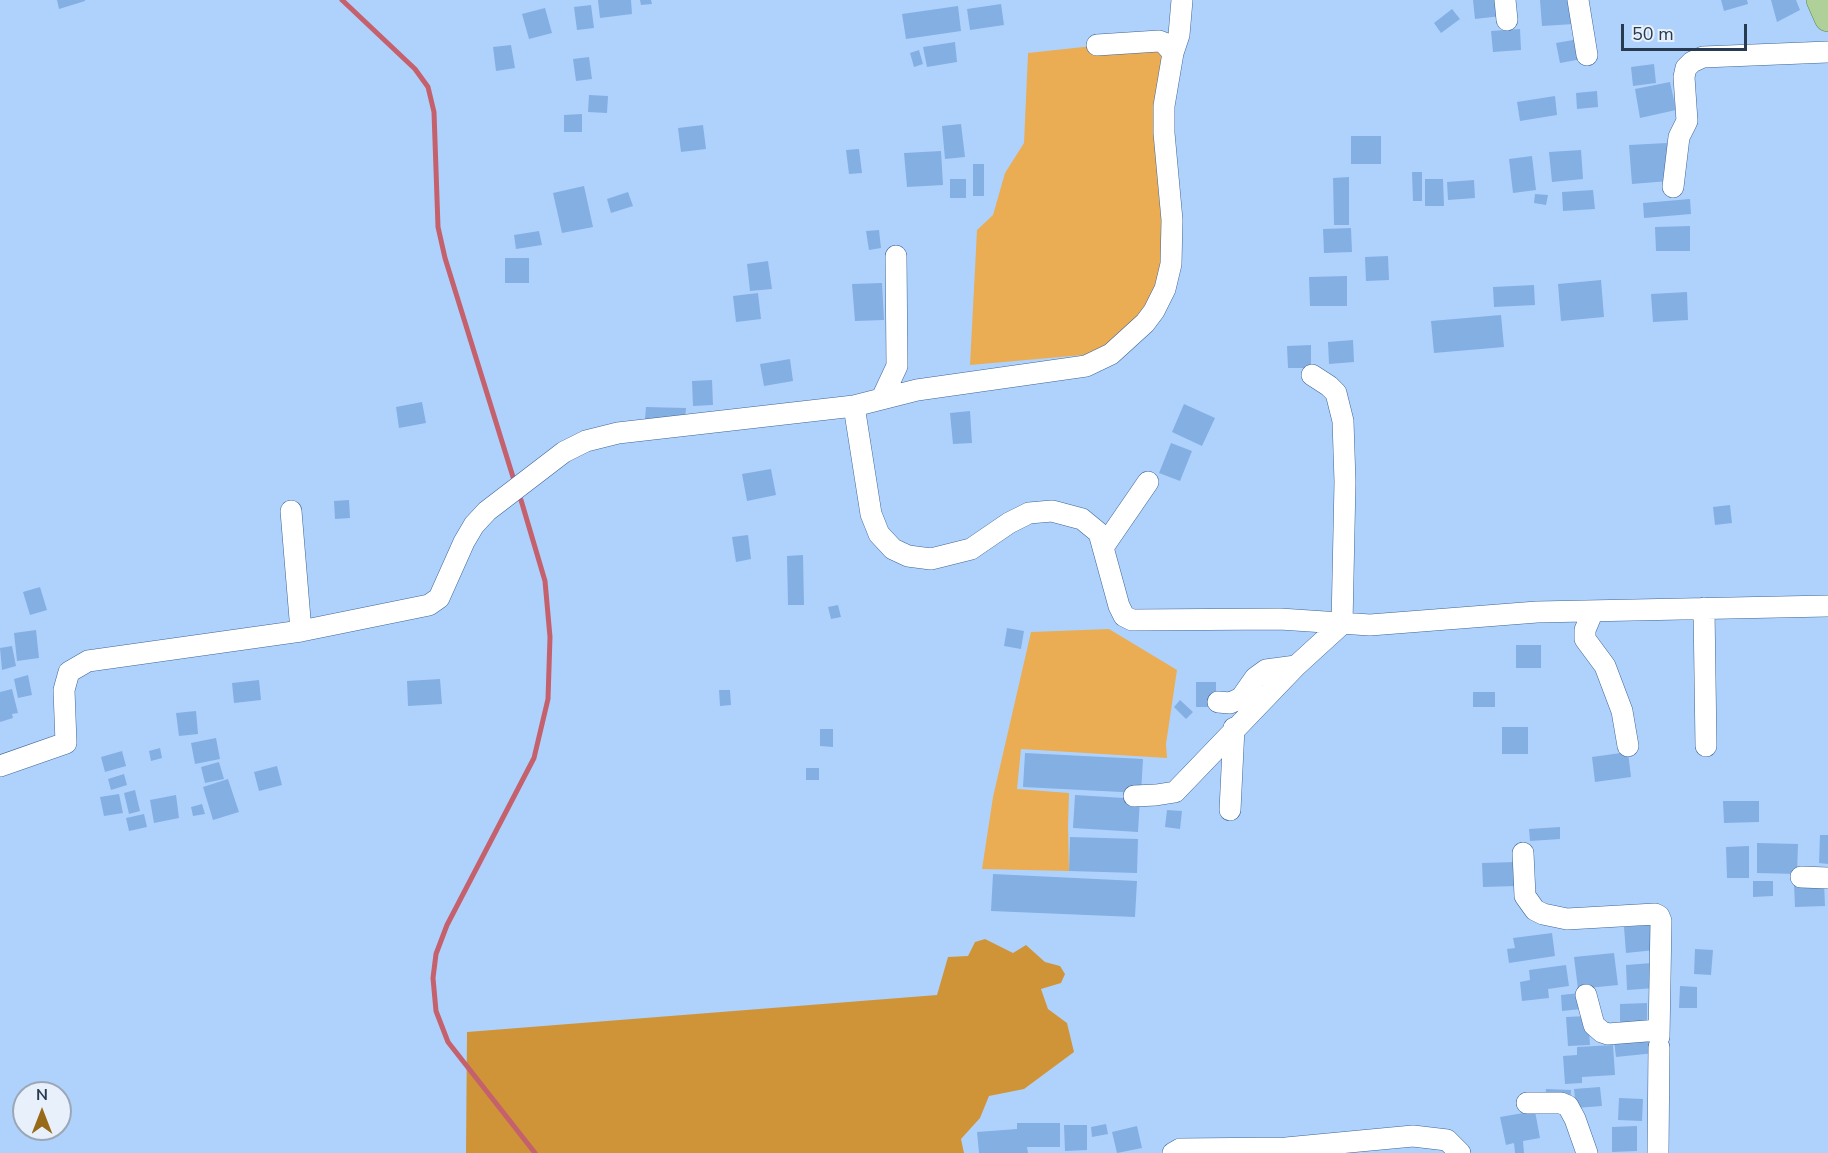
<!DOCTYPE html>
<html>
<head>
<meta charset="utf-8">
<style>
	body { margin:0 }
	#map { position:relative; width:1828px; height:1153px; overflow:hidden; background:#afd2fd; font-family:"Nunito Sans",sans-serif }
	canvas { display:block }
	.north { position:absolute; left:12px; top:1081px; width:60px; height:60px; box-sizing:border-box; background:#e7f0fb; border:2px solid #9ba7b6; border-radius:50%; rotate:0deg; font-size:16px; font-weight:700; line-height:24px; text-align:center; color:#283a4f }
	.north::after { content:''; display:block; margin:auto; width:21px; height:27px; background:#99691a; clip-path:polygon(50% 0,100% 100%,50% 72%,0 100%) }
	.scale { position:absolute; left:1621px; top:24px; width:126px; height:27px; box-sizing:border-box; border:3px solid #283a4f; border-top:0; padding-left:8px; font-size:18px; line-height:21px; white-space:nowrap; color:#283a4f; -webkit-text-stroke:4px #e7f0fb; paint-order:stroke }
</style>
</head>
<body>
<div id="map">
<canvas width="1828" height="1153"></canvas>
<div class="north">N</div>
<div class="scale">50 m</div>
</div>
<script>
const context = document.querySelector('canvas').getContext('2d');
context.lineJoin = 'round';
function fillPath(path, color) {
  context.fillStyle = color;
  context.fill(path, 'evenodd');
}
function shape(rows) {
  const path = new Path2D();
  for (const r of rows) {
    path.moveTo(r[0], r[1]);
    for (let i = 2; i < r.length; i += 2) path.lineTo(r[i], r[i + 1]);
  }
  return path;
}
function strokePath(path, color, width, dash) {
  context.strokeStyle = color;
  context.lineWidth = width;
  context.lineCap = dash ? 'butt' : 'round';
  context.setLineDash(dash || []);
  context.stroke(path);
}
fillPath(shape([
	[1166,38,1172,235,1150,302,1127,331,1094,354,970,365,977,230,993,215,1005,173,1024,143,1028,53],
	[1109,629,1177,670,1166,744,1167,758,1021,749,1017,789,1069,793,1068,826,1069,871,982,869,993,797,1031,632]
]), '#eaad54');
fillPath(shape([
	[985,939,1013,953,1026,945,1045,962,1060,966,1065,974,1061,983,1041,989,1048,1009,1067,1023,1074,1052,1024,1089,989,1096,980,1118,961,1139,964,1153,466,1153,467,1032,937,995,948,957,968,956,975,942]
]), '#d09438');
strokePath(shape([
	[342,0,415,69,428,87,434,112,438,227,445,258,513,477],
	[521,500,545,581,550,637,548,699,534,758,447,925,436,954,433,978,436,1011,448,1042,535,1153]
]), '#c4616d', 5);
fillPath(shape([
	[57,0,85,0,85,1,59,9],
	[598,0,631,0,632,14,600,18],
	[640,0,651,0,652,4,641,5],
	[1473,0,1499,0,1501,16,1475,19],
	[1540,0,1572,0,1574,24,1542,26],
	[1721,0,1747,0,1748,4,1724,11],
	[1771,0,1796,0,1800,10,1777,22],
	[1001,4,1004,25,970,30,967,9],
	[591,5,594,28,577,30,574,7],
	[958,6,961,31,906,39,902,14],
	[545,8,552,33,529,39,522,14],
	[1452,9,1460,19,1441,33,1434,23],
	[1520,29,1521,50,1493,52,1491,31],
	[1579,39,1582,59,1560,63,1556,43],
	[955,42,957,62,927,67,923,47],
	[511,45,515,68,496,71,493,47],
	[919,50,923,64,914,67,910,53],
	[589,57,592,79,576,81,573,59],
	[1654,64,1656,83,1633,86,1631,67],
	[1670,82,1676,110,1640,118,1635,89],
	[1597,91,1598,107,1577,109,1576,93],
	[589,95,608,96,607,113,588,112],
	[1555,96,1557,115,1520,121,1517,102],
	[582,114,582,132,564,132,564,115],
	[961,124,965,157,945,159,942,126],
	[703,125,706,149,681,152,678,128],
	[1351,136,1381,136,1381,164,1351,164],
	[1667,143,1669,181,1632,184,1629,145],
	[859,149,862,173,849,174,846,150],
	[1581,150,1583,179,1552,182,1549,152],
	[941,151,943,185,907,187,904,153],
	[1532,156,1536,190,1513,193,1509,159],
	[973,164,984,164,984,196,973,196],
	[1412,172,1422,172,1422,201,1413,201],
	[1349,177,1349,225,1334,225,1333,178],
	[950,179,966,179,966,198,950,198],
	[1425,179,1443,179,1444,206,1425,206],
	[1474,180,1475,198,1448,200,1447,182],
	[584,186,593,227,562,233,553,193],
	[1593,190,1595,209,1563,211,1562,192],
	[628,192,633,206,611,213,607,199],
	[1535,194,1548,195,1546,205,1534,203],
	[1690,199,1691,214,1644,218,1643,203],
	[1690,226,1690,251,1656,251,1655,227],
	[1351,228,1352,252,1324,253,1323,229],
	[879,230,881,248,869,250,866,231],
	[539,231,542,245,516,249,514,235],
	[1388,256,1389,280,1366,281,1365,257],
	[505,258,529,258,529,283,505,283],
	[768,261,772,289,750,291,747,264],
	[1347,276,1347,306,1310,306,1309,277],
	[1601,280,1604,317,1561,321,1558,284],
	[882,283,884,320,855,321,852,284],
	[1534,285,1535,305,1494,307,1493,287],
	[1687,292,1688,320,1653,322,1651,294],
	[758,293,761,319,736,322,733,296],
	[1501,315,1504,347,1434,353,1431,321],
	[1353,340,1354,362,1329,364,1328,342],
	[1311,345,1311,368,1288,368,1287,346],
	[790,359,793,381,764,386,760,364],
	[712,380,713,405,693,406,692,381],
	[422,402,426,423,399,428,396,407],
	[1184,404,1215,418,1202,446,1172,432],
	[646,407,686,408,685,420,645,419],
	[970,411,972,443,953,444,950,413],
	[1171,443,1192,451,1180,481,1159,473],
	[771,469,776,495,747,501,742,474],
	[349,500,350,518,335,519,334,501],
	[1730,505,1732,523,1715,525,1713,507],
	[748,535,751,559,736,562,732,537],
	[803,555,804,605,788,605,787,556],
	[40,587,47,610,30,615,23,592],
	[838,605,841,617,831,619,828,607],
	[1007,628,1024,631,1021,649,1004,646],
	[36,630,39,658,17,661,14,633],
	[1516,645,1541,645,1541,668,1516,668],
	[12,646,16,666,2,670,0,648],
	[28,675,32,695,18,698,14,679],
	[440,679,442,704,408,706,407,681],
	[259,680,261,700,234,703,232,683],
	[1196,682,1216,682,1216,707,1196,707],
	[12,689,18,713,12,714,13,718,0,722,0,692],
	[719,690,730,690,731,705,720,706],
	[1473,692,1495,692,1495,707,1473,707],
	[1180,700,1193,712,1186,719,1174,707],
	[196,711,198,734,179,736,176,713],
	[1502,727,1528,727,1528,754,1502,754],
	[820,729,833,729,833,747,820,746],
	[216,738,220,759,195,764,191,743],
	[160,748,162,758,151,761,149,751],
	[122,751,126,766,105,772,101,757],
	[1628,752,1631,777,1595,782,1592,757],
	[1025,753,1143,759,1141,793,1023,787],
	[219,762,224,779,205,783,201,767],
	[277,766,282,785,259,791,254,772],
	[806,768,819,768,819,780,806,780],
	[124,774,127,785,111,790,108,779],
	[228,779,239,812,213,820,203,787],
	[135,790,140,811,129,814,124,793],
	[119,794,123,813,104,816,100,797],
	[176,795,179,818,154,823,150,800],
	[1075,795,1140,799,1138,832,1073,828],
	[1723,801,1759,801,1759,822,1724,823],
	[202,804,205,814,193,816,191,807],
	[1167,810,1182,811,1180,829,1165,827],
	[144,814,147,827,129,831,126,818],
	[1560,827,1560,839,1530,841,1529,829],
	[1820,835,1828,835,1828,864,1819,863],
	[1070,837,1138,839,1137,873,1069,871],
	[1757,843,1798,844,1797,874,1757,873],
	[1749,846,1749,878,1727,878,1726,847],
	[1516,862,1517,886,1483,887,1482,863],
	[993,874,1137,881,1135,917,991,911],
	[1753,881,1773,881,1773,896,1753,897],
	[1824,882,1825,906,1795,907,1794,883],
	[1653,925,1655,950,1626,953,1624,927],
	[1552,933,1555,956,1509,963,1507,949,1515,948,1513,938],
	[1695,949,1713,950,1711,975,1694,974],
	[1614,953,1618,985,1578,989,1574,957],
	[1652,963,1654,988,1627,990,1626,965],
	[1566,965,1569,986,1548,989,1549,998,1522,1001,1520,982,1530,980,1529,970],
	[1680,986,1697,987,1697,1008,1679,1008],
	[1580,993,1581,1009,1562,1011,1561,995],
	[1647,1003,1647,1028,1620,1028,1620,1004],
	[1588,1016,1590,1045,1568,1046,1566,1017],
	[1652,1035,1655,1053,1616,1057,1614,1040],
	[1613,1045,1615,1075,1582,1077,1582,1083,1565,1084,1563,1056,1577,1055,1577,1047],
	[1600,1087,1602,1106,1576,1108,1574,1089],
	[1546,1089,1571,1090,1570,1102,1545,1101],
	[1619,1098,1643,1099,1642,1121,1618,1120],
	[1535,1111,1540,1138,1523,1141,1524,1153,1515,1153,1514,1143,1506,1145,1500,1117],
	[1017,1123,1060,1123,1060,1147,1027,1147,1028,1153,979,1153,977,1132,1017,1129],
	[1106,1124,1108,1134,1092,1137,1091,1127],
	[1064,1125,1087,1125,1087,1150,1065,1151],
	[1137,1126,1142,1148,1117,1153,1112,1132],
	[1637,1126,1637,1151,1612,1152,1612,1127]
]), '#84afe3');
const minor = shape([
	[1505,0,1507,20],
	[1578,0,1587,55],
	[1097,45,1159,41,1164,43,1173,53],
	[1673,187,1679,137,1687,121,1684,77,1686,68,1692,62,1703,57,1828,52],
	[882,398,897,366,896,256],
	[854,406,871,514,879,534,893,549,908,556,931,559,971,549,1009,523,1029,513,1052,511,1082,519,1099,533,1119,606,1124,616,1132,620,1280,619,1370,625,1537,612,1828,606],
	[291,511,301,631],
	[1104,546,1148,482],
	[1704,608,1706,746],
	[1593,611,1585,630,1585,639,1605,666,1622,711,1628,746],
	[1218,702,1230,703,1241,698,1255,678,1266,670,1296,666],
	[0,766,66,743,64,690,69,672,88,661,301,631,429,605,439,598,464,542,474,525,487,511,564,452,586,441,618,433,854,406,917,390,1086,366,1111,354,1145,323,1154,311,1165,289,1171,264,1172,220,1164,133,1164,106,1173,53,1179,35,1182,0],
	[1134,796,1156,795,1175,792,1296,666,1342,624,1345,482,1343,421,1336,393,1329,386,1312,375],
	[1230,810,1234,728],
	[1523,853,1525,896,1535,910,1543,914,1567,919,1655,914,1659,916,1661,921,1659,1037],
	[1801,877,1828,878],
	[1586,995,1594,1025,1602,1032,1608,1034,1659,1030],
	[1527,1103,1561,1103,1568,1106,1575,1119,1587,1153],
	[1173,1153,1180,1149,1286,1148,1413,1136,1447,1140,1460,1153],
	[1658,1153,1659,1047]
]);
const major = shape([
	[1820,0,1828,18]
]);
strokePath(minor, '#3e6595', 22);
strokePath(major, '#5d8753', 28);
strokePath(minor, '#fff', 21);
strokePath(major, '#afd099', 27);
</script>
</body>
</html>
